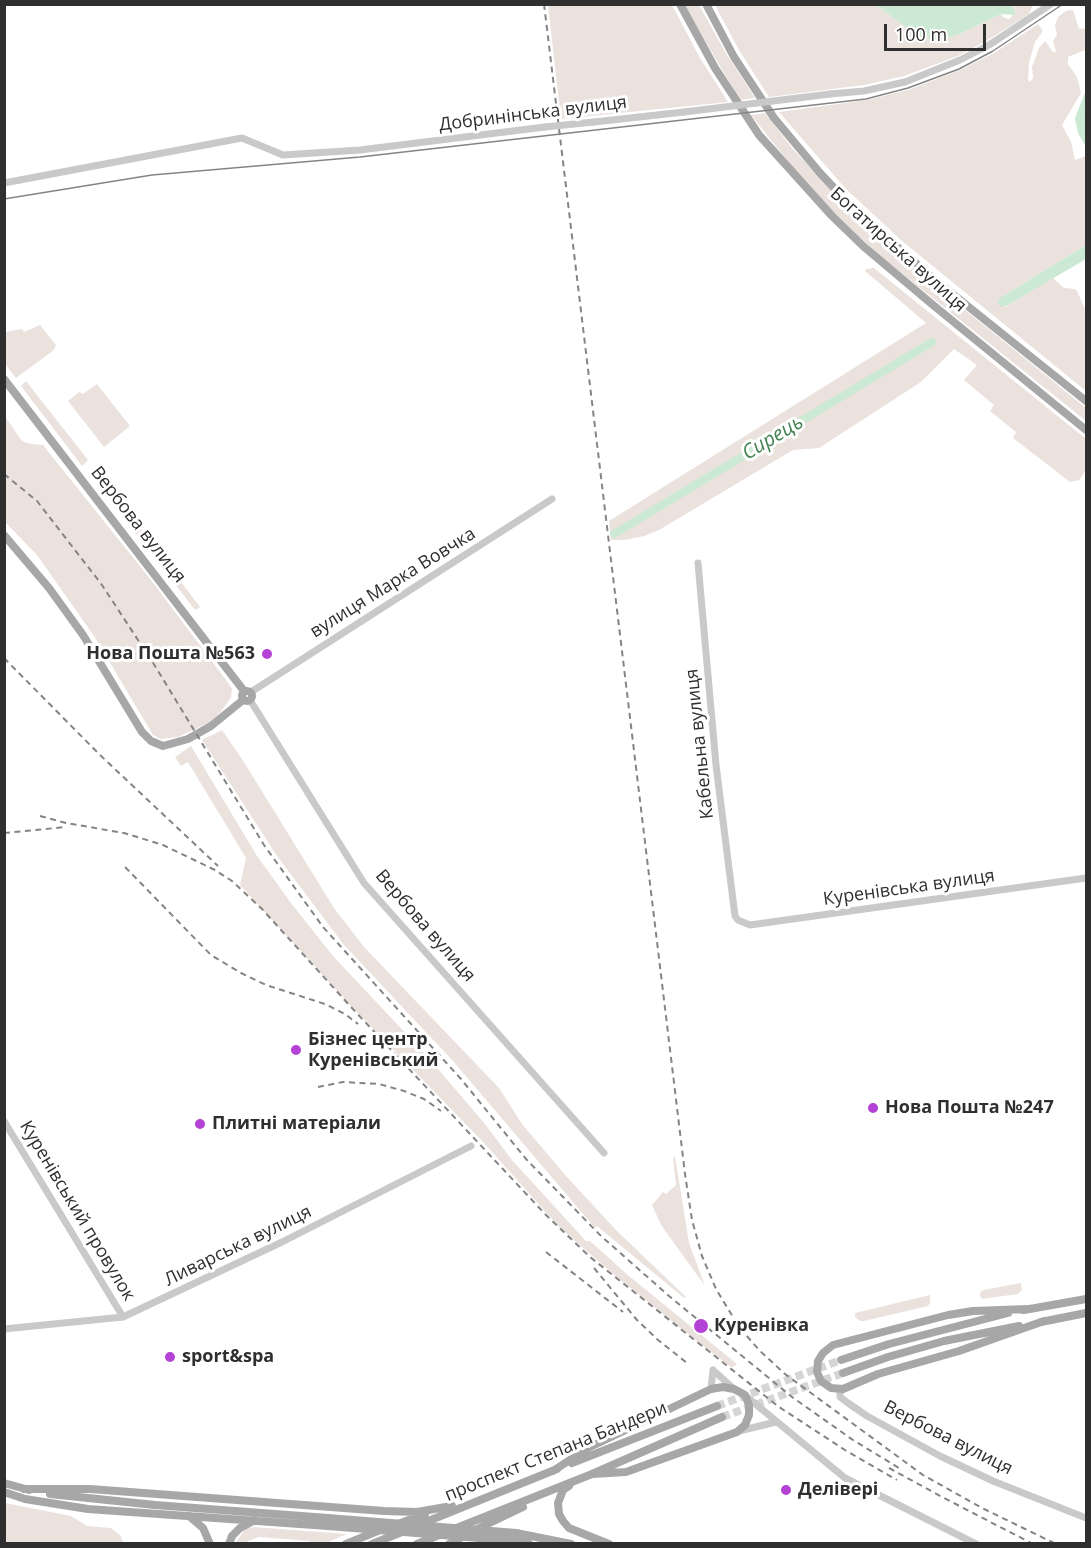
<!DOCTYPE html>
<html>
<head>
<meta charset="utf-8">
<style>
	body { margin:0 }
	#map { position:relative; width:1091px; height:1548px; overflow:hidden; background:#fff; font-family:"Open Sans",sans-serif }
	canvas { display:block }
	.frame { position:absolute; inset:0; border:6px solid #2f2f2f; pointer-events:none }
	.scale { position:absolute; left:884px; top:24px; width:102px; height:27px; box-sizing:border-box; border:3px solid #2f2f2f; border-top:0; padding-left:8px; font-size:18px; line-height:21px; white-space:nowrap; color:#2f2f2f; -webkit-text-stroke:4px #fff; paint-order:stroke }
</style>
</head>
<body>
<div id="map">
<canvas width="1091" height="1548"></canvas>
<div class="frame"></div>
<div class="scale">100 m</div>
</div>
<script>
const context = document.querySelector('canvas').getContext('2d');
context.lineJoin = 'round';
function fillPath(path, color) {
  context.fillStyle = color;
  context.fill(path, 'evenodd');
}
function shape(rows) {
  const path = new Path2D();
  for (const r of rows) {
    if (r.length === 3) {
      path.moveTo(r[0] + r[2], r[1]);
      path.arc(r[0], r[1], r[2], 0, 2 * Math.PI);
      continue;
    }
    path.moveTo(r[0], r[1]);
    for (let i = 2; i < r.length; i += 2) path.lineTo(r[i], r[i + 1]);
  }
  return path;
}
function strokePath(path, color, width, dash) {
  context.strokeStyle = color;
  context.lineWidth = width;
  context.lineCap = dash ? 'butt' : 'round';
  context.setLineDash(dash || []);
  context.stroke(path);
}
function drawText(font, color, halo, rows, align = 'center') {
  context.font = font + ' "Open Sans",sans-serif';
  context.lineWidth = 6;
  context.setLineDash([]);
  context.textBaseline = 'middle';
  context.strokeStyle = halo;
  context.fillStyle = color;
  for (const [text, x, y, turn = 0] of rows) {
    context.save();
    context.translate(x, y);
    context.rotate((+turn || 0) * Math.PI / 180);
    context.textAlign = isNaN(turn) ? turn : align;
    if (halo) context.strokeText(text, 0, 0);
    context.fillText(text, 0, 0);
    context.restore();
  }
}
fillPath(shape([
	[548,5,672,5,700,58,728,102,561,119],
	[684,5,699,5,727,55,755,98,740,100],
	[715,5,876,5,914,33,925,38,940,41,964,32,1001,14,1003,17,1009,19,1016,12,1011,5,1033,5,1029,14,986,41,958,56,904,76,864,85,769,97,739,50],
	[1073,10,1079,29,1086,28,1086,55,1085,50,1068,57,1068,64,1077,77,1081,93,1062,125,1071,142,1075,160,1086,156,1086,245,1003,296,1005,307,1053,278,1064,288,1075,289,1077,291,1084,307,1086,310,1086,391,902,241,845,188,779,112,867,100,908,90,960,70,994,53,1038,24,1043,31,1035,42,1029,62,1028,80,1030,82,1033,78,1032,67,1039,48,1045,41,1053,52,1056,52,1053,41,1057,35,1055,25,1058,17,1066,11],
	[765,113,792,148,852,212,906,262,1086,408,1086,421,884,259,845,224,806,184,751,115],
	[874,268,1086,439,1086,470,1079,480,1070,482,1013,438,1016,432,990,411,994,405,964,380,977,365,954,349,921,382,819,448,793,450,659,530,644,536,625,540,611,540,609,521,926,323,865,271,866,269],
	[40,325,56,345,54,350,16,378,5,364,5,332,22,329,24,332],
	[26,381,88,460,82,466,21,386],
	[97,384,130,426,104,447,68,401,79,392,83,394],
	[4,415,22,441,31,444,43,445,151,580,226,680,232,689,231,698,219,714,210,722,178,737,161,739,153,735,94,636,37,555,5,522],
	[114,493,147,537,141,541,109,499],
	[162,557,200,607,195,610,157,561],
	[222,730,242,759,334,908,364,947,499,1088,522,1124,566,1176,617,1231,686,1297,684,1298,597,1226,595,1228,453,1061,344,945,277,856,202,740],
	[191,746,257,856,291,903,333,956,427,1056,485,1124,512,1160,586,1241,590,1241,629,1276,737,1364,735,1366,731,1367,699,1343,613,1274,559,1227,484,1143,351,1006,240,885,246,858,188,762,181,766,175,757],
	[675,1156,689,1243,705,1286,661,1225,652,1205,663,1192,666,1194,676,1185,673,1159],
	[1021,1283,1022,1290,1018,1294,982,1299,980,1296,980,1292,984,1290],
	[930,1295,930,1303,928,1306,864,1321,860,1321,855,1317,855,1313],
	[5,1503,71,1516,87,1526,111,1528,121,1536,123,1543,5,1543],
	[253,1527,347,1534,326,1543,311,1543,309,1541,259,1537,248,1541,247,1543,235,1544,245,1529]
]), '#ebe2de');
fillPath(shape([
	[876,5,1011,5,1016,12,1014,15,1001,14,964,32,940,41,925,38,914,33],
	[1086,90,1086,147,1078,133,1075,118],
	[1086,245,1086,259,1008,305,1002,307,998,304,998,299,1003,296]
]), '#cce9d3');
strokePath(shape([
	[614,534,932,342]
]), '#cce9d3', 8);
strokePath(shape([
	[717,1406,841,1360],
	[722,1417,843,1373]
]), '#d5d5d5', 8, [8, 4]);
strokePath(shape([
	[830,94,864,91,905,82,960,60,989,45,1051,4],
	[594,122,684,112],
	[4,183,242,138,283,155,360,150,545,127],
	[698,563,716,765,735,916,738,920,750,925,1086,878],
	[251,692,552,499],
	[250,700,364,883,604,1153],
	[4,1121,123,1317],
	[4,1329,123,1317,282,1242,471,1146],
	[713,1370,734,1389],
	[711,1389,713,1370],
	[843,1389,840,1392,840,1397,848,1403,867,1416,940,1456,993,1481,1086,1518],
	[747,1397,845,1478,976,1544],
	[739,1431,776,1422]
]), '#c9c9c9', 7);
strokePath(shape([
	[680,4,715,68,759,135,832,216,863,246,933,305,1086,430],
	[706,4,734,57,774,118,820,173,854,209,934,279,1086,401],
	[4,379,244,691],
	[4,535,49,588,83,635,142,732,151,741,163,746,188,739,211,726,243,700],
	[247,696,5],
	[1028,1309,973,1311,948,1315,833,1345,823,1353,818,1361,817,1372,821,1381,831,1388,843,1389,878,1374,959,1351,1044,1321],
	[1024,1310,1086,1299],
	[1041,1322,1086,1313],
	[841,1360,889,1344,1008,1313],
	[843,1373,888,1357,944,1341,1019,1326],
	[572,1463,717,1406],
	[553,1471,588,1448,711,1389,723,1387,734,1389,745,1395,749,1405,749,1415,745,1425,737,1432,626,1472,592,1474],
	[4,1483,29,1490],
	[569,1486,563,1490,558,1503,559,1514,563,1521,569,1528,609,1544],
	[24,1489,90,1489,384,1511,417,1512,452,1506],
	[4,1492,25,1499,88,1509,328,1526],
	[50,1494,155,1505,328,1518],
	[189,1516,203,1528,210,1544],
	[398,1524,425,1514],
	[416,1526,557,1469],
	[454,1529,592,1474,722,1417],
	[475,1530,523,1507],
	[516,1533,571,1544],
	[517,1541,529,1544],
	[229,1544,232,1536,240,1528,255,1520],
	[346,1544,380,1530],
	[372,1544,402,1532],
	[417,1544,439,1535],
	[449,1544,464,1536]
]), '#a7a7a7', 8);
strokePath(shape([
	[4,199,152,175,360,157,866,99,908,88,959,69,993,51,1063,4]
]), '#848484', 1.5);
strokePath(shape([
	[544,4,685,1174,692,1220,702,1256,716,1289,739,1327,759,1350,785,1374,923,1475,982,1508,1056,1544],
	[4,474,37,501,102,585,155,666,264,845,323,927,461,1079,526,1159,601,1236,669,1296,792,1397,853,1440,899,1468],
	[4,658,100,755,218,866],
	[40,816,66,823,124,833,163,845,215,870,232,881,262,909,351,1007,546,1215,590,1257,779,1407,845,1450,897,1480],
	[4,833,66,827],
	[125,867,211,955,241,973,266,985,325,1004,345,1014,358,1024],
	[318,1087,343,1082,379,1084,404,1091,424,1099,441,1111],
	[546,1252,623,1312],
	[594,1268,637,1320,658,1340,687,1363],
	[889,1468,944,1498,1033,1544]
]), '#848484', 2, [6, 4.5]);
strokePath(shape([
	[684,112,830,94],
	[545,127,594,122]
]), '#c9c9c9', 7);
strokePath(shape([
	[328,1518,516,1533],
	[328,1526,517,1541]
]), '#a7a7a7', 8);
for (const [x, y, r, color] of [
	[267,654,6,"#b342d5"],
	[296,1050,6,"#b342d5"],
	[873,1108,6,"#b342d5"],
	[200,1124,6,"#b342d5"],
	[701,1326,8,"#b342d5"],
	[170,1357,6,"#b342d5"],
	[786,1490,6,"#b342d5"]
]) {
  const dot = new Path2D();
  dot.arc(x, y, r, 0, 2 * Math.PI);
  context.fillStyle = color;
  context.fill(dot);
  strokePath(dot, '#fff', 2);
}
drawText('18px', '#2f2f2f', '#fff', [
	["Добринінська вулиця",533,114,-7],
	["Богатирська вулиця",898,250,42],
	["Вербова вулиця",138,525,52],
	["вулиця Марка Вовчка",393,583,-32],
	["Кабельна вулиця",700,744,-96],
	["Куренівська вулиця",909,888,-8],
	["Вербова вулиця",425,926,49],
	["Куренівський провулок",77,1211,59],
	["Ливарська вулиця",238,1246,-26],
	["Вербова вулиця",948,1438,27],
	["проспект Степана Бандери",556,1452,-22]
]);
drawText('bold 18px', '#2f2f2f', '#fff', [
	["Нова Пошта №563",255,654,"right"],
	["Бізнес центр",308,1040],
	["Куренівський",308,1061],
	["Нова Пошта №247",885,1108],
	["Плитні матеріали",212,1124],
	["Куренівка",714,1326],
	["sport&spa",182,1357],
	["Делівері",798,1490]
], 'left');
drawText('italic 20px', '#418351', '#fff', [
	["Сирець",773,438,-31]
]);
</script>
</body>
</html>
